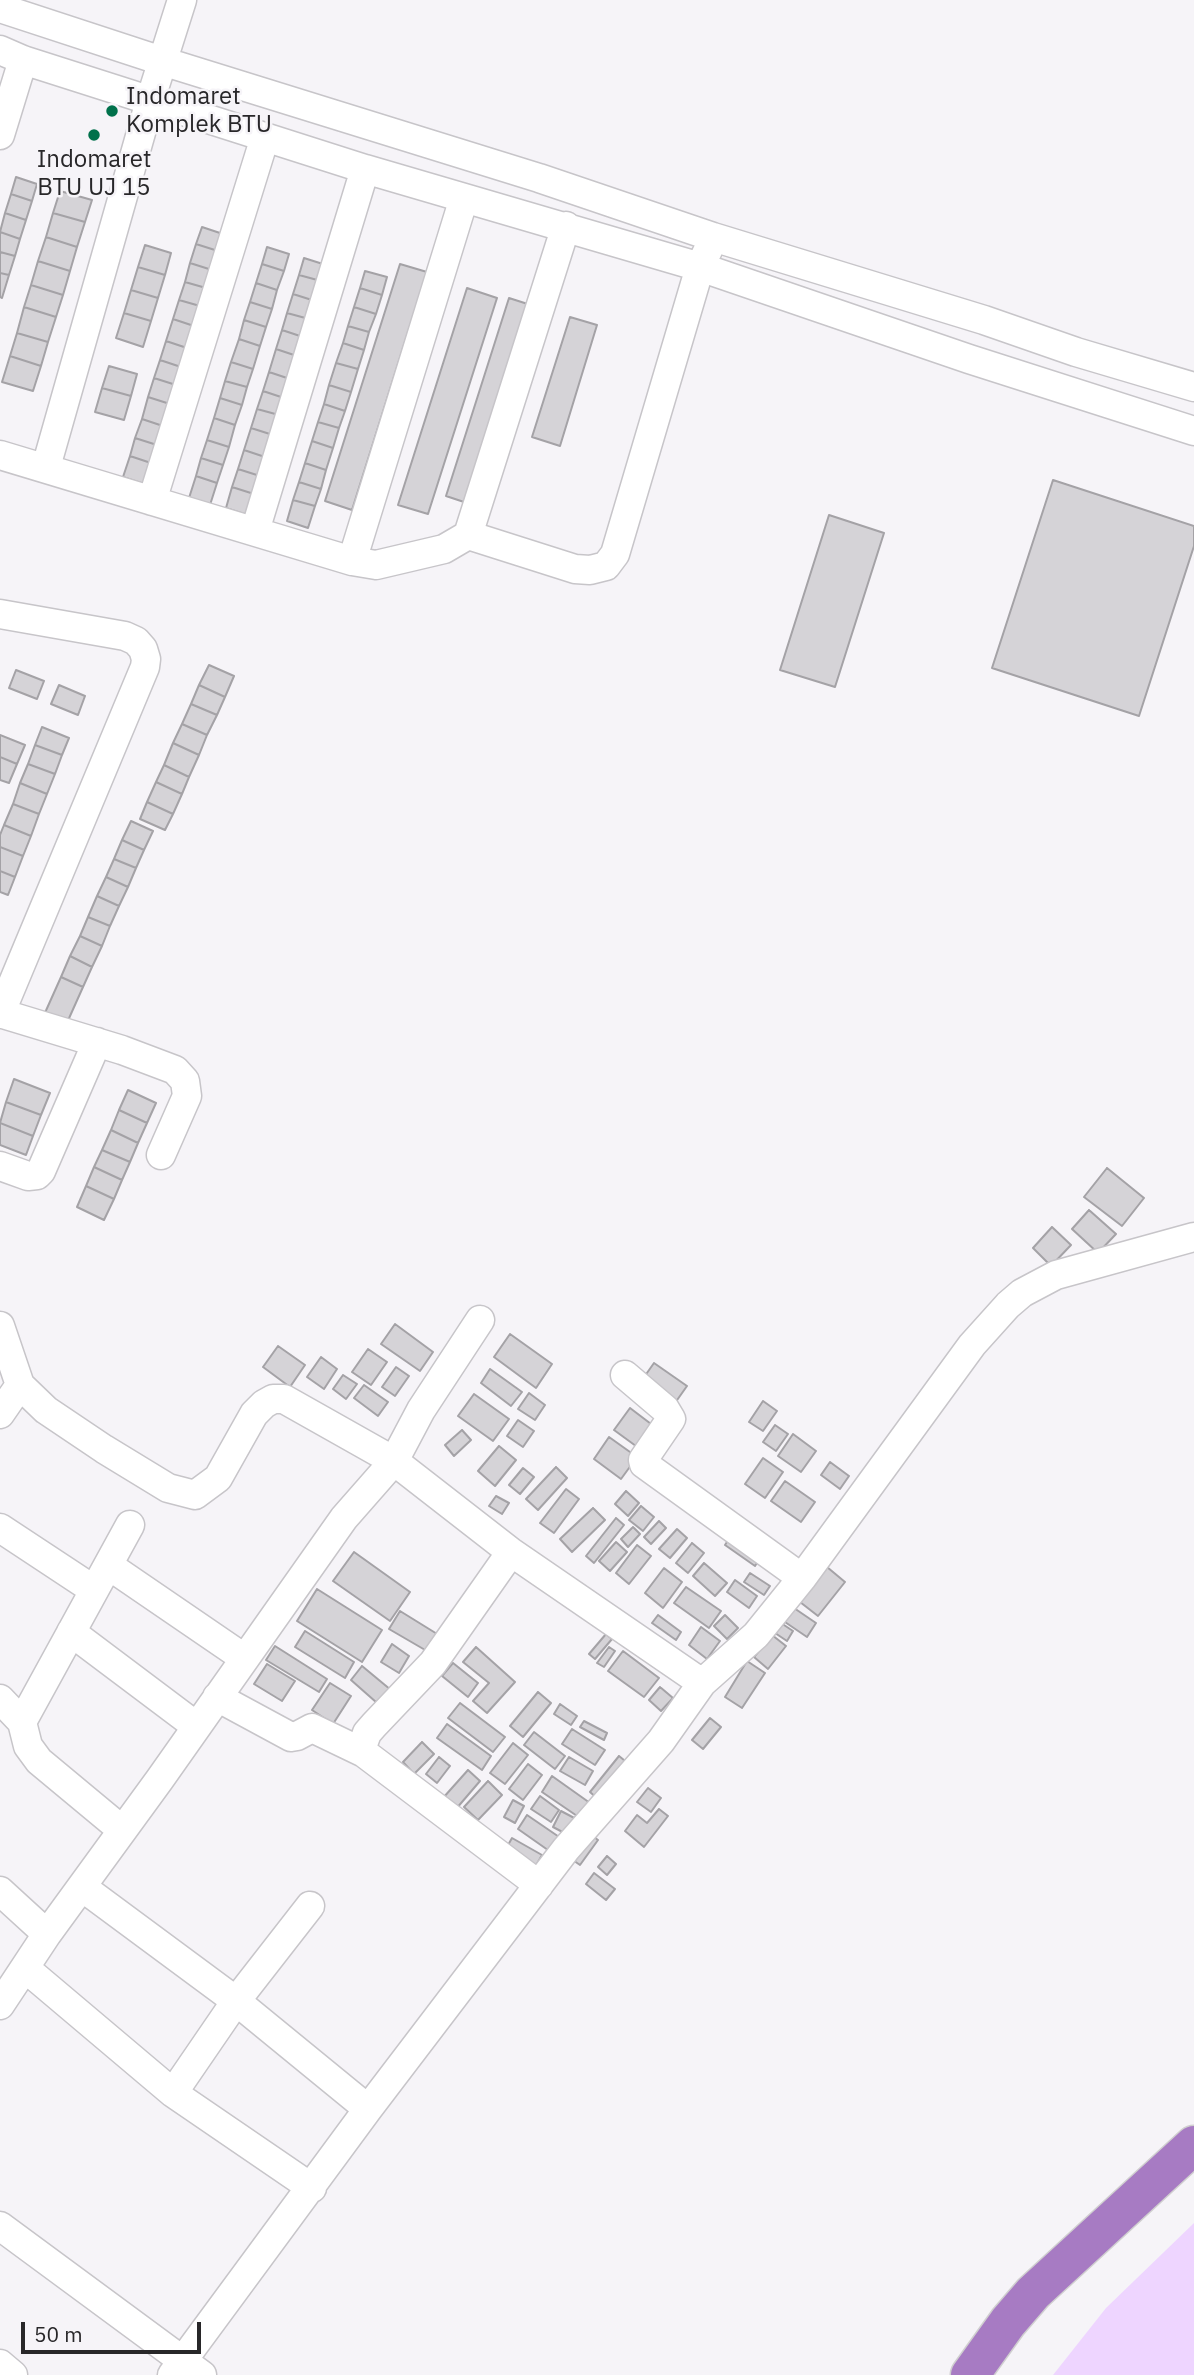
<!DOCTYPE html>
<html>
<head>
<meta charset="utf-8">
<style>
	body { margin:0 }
	#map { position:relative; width:1194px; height:2375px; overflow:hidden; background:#f6f4f8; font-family:"IBM Plex Sans",sans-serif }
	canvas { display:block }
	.scale { position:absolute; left:21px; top:2322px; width:180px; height:32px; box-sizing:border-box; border:4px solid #282729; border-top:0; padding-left:9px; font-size:21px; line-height:24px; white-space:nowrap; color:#282729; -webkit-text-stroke:5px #f6f4f8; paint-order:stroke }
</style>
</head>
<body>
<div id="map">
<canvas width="1194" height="2375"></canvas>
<div class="scale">50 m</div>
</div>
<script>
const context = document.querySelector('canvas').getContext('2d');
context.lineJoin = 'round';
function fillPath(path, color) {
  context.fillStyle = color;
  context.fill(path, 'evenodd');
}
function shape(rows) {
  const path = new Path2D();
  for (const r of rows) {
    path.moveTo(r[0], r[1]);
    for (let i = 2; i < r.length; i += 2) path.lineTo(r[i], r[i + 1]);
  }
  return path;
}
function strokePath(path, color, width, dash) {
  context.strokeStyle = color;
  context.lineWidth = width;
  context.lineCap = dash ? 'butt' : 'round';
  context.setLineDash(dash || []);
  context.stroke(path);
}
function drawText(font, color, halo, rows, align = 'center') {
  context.font = font + ' "IBM Plex Sans",sans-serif';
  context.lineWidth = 5;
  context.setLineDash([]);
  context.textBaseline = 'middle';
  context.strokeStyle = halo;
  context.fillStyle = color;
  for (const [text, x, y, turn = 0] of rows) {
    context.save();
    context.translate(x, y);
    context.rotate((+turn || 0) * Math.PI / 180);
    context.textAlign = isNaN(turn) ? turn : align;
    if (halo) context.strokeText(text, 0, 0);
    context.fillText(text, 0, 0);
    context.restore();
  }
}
fillPath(shape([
	[1194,2223,1194,2375,1053,2375,1106,2308]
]), '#eed5ff');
const building = shape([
	[16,177,37,184,32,201,11,194,16,177],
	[60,191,92,200,85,222,53,213,60,191],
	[11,194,32,201,26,220,5,213,11,194],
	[5,213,26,220,20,239,0,232,5,213],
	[53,213,85,222,77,247,46,237,53,213],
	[202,227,223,234,218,251,196,244,202,227],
	[0,232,20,239,15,256,0,252,0,232],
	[46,237,77,247,70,271,38,261,46,237],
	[196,244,218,251,212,270,190,263,196,244],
	[145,245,171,253,165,275,138,267,145,245],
	[267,247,289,254,284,271,262,264,267,247],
	[0,252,15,256,9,275,0,273,0,252],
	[304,258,326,265,321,281,299,275,304,258],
	[38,261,70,271,63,295,31,285,38,261],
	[190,263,212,270,206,288,185,282,190,263],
	[262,264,284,271,277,290,256,283,262,264],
	[400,264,427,272,352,510,325,501,400,264],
	[138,267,165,275,158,298,131,290,138,267],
	[365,271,387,277,382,295,360,288,365,271],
	[0,273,9,275,2,298,0,297,0,273],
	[299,275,321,281,315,301,293,294,299,275],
	[185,282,206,288,200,306,179,300,185,282],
	[256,283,277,290,272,309,250,302,256,283],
	[31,285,63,295,56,317,24,307,31,285],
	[360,288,382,295,376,314,354,307,360,288],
	[467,288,497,298,428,514,398,505,467,288],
	[131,290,158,298,151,321,124,313,131,290],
	[293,294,315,301,309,319,287,313,293,294],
	[509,298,537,307,473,505,446,496,509,298],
	[179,300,200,306,194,326,173,319,179,300],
	[250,302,272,309,266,327,244,320,250,302],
	[24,307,56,317,48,342,17,333,24,307],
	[354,307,376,314,369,332,348,326,354,307],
	[124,313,151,321,143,347,116,338,124,313],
	[287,313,309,319,303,337,282,330,287,313],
	[570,317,597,325,560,446,532,437,570,317],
	[173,319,194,326,187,348,166,341,173,319],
	[244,320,266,327,260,346,239,339,244,320],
	[348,326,369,332,364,350,343,343,348,326],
	[282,330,303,337,297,356,276,349,282,330],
	[17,333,48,342,41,366,10,356,17,333],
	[239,339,260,346,253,369,231,362,239,339],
	[166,341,187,348,181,367,160,360,166,341],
	[343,343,364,350,358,369,336,363,343,343],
	[276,349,297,356,290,379,269,372,276,349],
	[10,356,41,366,33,391,2,382,10,356],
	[160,360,181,367,176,385,154,378,160,360],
	[231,362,253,369,247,387,225,381,231,362],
	[336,363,358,369,351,392,329,385,336,363],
	[109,366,137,374,131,396,102,388,109,366],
	[269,372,290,379,284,398,263,391,269,372],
	[154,378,176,385,170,404,148,397,154,378],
	[225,381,247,387,242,405,220,398,225,381],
	[329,385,351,392,345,411,324,404,329,385],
	[102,388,131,396,124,420,95,412,102,388],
	[263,391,284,398,279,415,257,409,263,391],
	[148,397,170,404,163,426,142,419,148,397],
	[220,398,242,405,235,425,214,418,220,398],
	[324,404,345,411,339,428,318,422,324,404],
	[257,409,279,415,273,435,251,428,257,409],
	[214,418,235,425,229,447,207,440,214,418],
	[142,419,163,426,157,445,135,438,142,419],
	[318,422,339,428,333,448,312,441,318,422],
	[251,428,273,435,265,457,244,450,251,428],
	[135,438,157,445,151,463,130,456,135,438],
	[207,440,229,447,223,465,201,458,207,440],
	[312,441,333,448,326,470,305,463,312,441],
	[244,450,265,457,260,476,238,469,244,450],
	[130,456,151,463,144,484,123,477,130,456],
	[201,458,223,465,217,483,196,476,201,458],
	[305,463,326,470,321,489,299,482,305,463],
	[238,469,260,476,254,494,232,487,238,469],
	[196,476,217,483,210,505,189,498,196,476],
	[1053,480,1194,526,1194,546,1139,716,992,668,1053,480],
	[299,482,321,489,315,506,293,500,299,482],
	[232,487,254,494,247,515,226,508,232,487],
	[293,500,315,506,308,528,287,521,293,500],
	[829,515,884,533,835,687,780,670,829,515],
	[209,665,234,676,225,697,199,685,209,665],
	[16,670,44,681,37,699,9,688,16,670],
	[59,685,85,696,78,715,51,704,59,685],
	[199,685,225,697,217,715,191,704,199,685],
	[191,704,217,715,207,735,182,724,191,704],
	[182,724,207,735,199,755,173,743,182,724],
	[42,727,69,738,62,755,35,745,42,727],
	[0,735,25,745,17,764,0,757,0,735],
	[173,743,199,755,189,777,164,765,173,743],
	[35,745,62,755,55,774,28,764,35,745],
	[0,757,17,764,9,783,0,780,0,757],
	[28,764,55,774,47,794,20,783,28,764],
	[164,765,189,777,182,794,156,782,164,765],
	[156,782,182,794,173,814,147,802,156,782],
	[20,783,47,794,39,814,13,804,20,783],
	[147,802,173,814,165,830,140,819,147,802],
	[13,804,39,814,31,836,4,825,13,804],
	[131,821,153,831,144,850,122,840,131,821],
	[4,825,31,836,23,856,0,847,0,835,4,825],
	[122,840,144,850,136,868,114,859,122,840],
	[0,847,23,856,15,877,0,871,0,847],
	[114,859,136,868,128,887,106,877,114,859],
	[0,871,15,877,8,895,0,892,0,871],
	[106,877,128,887,119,906,97,896,106,877],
	[97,896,119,906,110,926,88,917,97,896],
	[88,917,110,926,102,946,80,936,88,917],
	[80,936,102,946,92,967,70,956,80,936],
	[70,956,92,967,83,987,61,977,70,956],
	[61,977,83,987,66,1025,44,1015,61,977],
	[14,1079,50,1093,41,1115,6,1102,14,1079],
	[128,1090,156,1103,147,1123,119,1110,128,1090],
	[6,1102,41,1115,33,1136,0,1123,6,1102],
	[119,1110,147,1123,138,1143,111,1130,119,1110],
	[0,1123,33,1136,26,1155,0,1145,0,1123],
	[111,1130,138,1143,130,1162,102,1150,111,1130],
	[102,1150,130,1162,122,1180,94,1167,102,1150],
	[94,1167,122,1180,114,1199,86,1186,94,1167],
	[1107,1168,1144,1198,1122,1226,1084,1197,1107,1168],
	[86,1186,114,1199,104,1220,77,1207,86,1186],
	[1089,1210,1116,1234,1098,1253,1072,1229,1089,1210],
	[1052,1227,1071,1245,1051,1266,1033,1248,1052,1227],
	[395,1324,433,1352,420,1371,381,1344,395,1324],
	[510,1334,552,1364,536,1388,494,1357,510,1334],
	[278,1346,305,1365,290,1387,263,1367,278,1346],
	[368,1349,387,1362,371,1385,352,1372,368,1349],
	[321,1357,337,1369,324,1389,307,1377,321,1357],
	[654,1363,687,1386,675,1403,642,1380,654,1363],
	[396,1367,409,1376,395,1396,382,1387,396,1367],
	[490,1369,522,1392,511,1406,481,1383,490,1369],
	[343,1375,357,1384,346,1399,333,1389,343,1375],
	[364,1385,388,1402,378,1416,354,1398,364,1385],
	[529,1393,545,1405,535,1420,518,1409,529,1393],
	[474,1394,509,1419,493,1441,458,1416,474,1394],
	[763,1401,777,1411,763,1431,749,1422,763,1401],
	[630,1408,655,1427,640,1449,614,1430,630,1408],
	[518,1420,534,1431,523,1447,507,1436,518,1420],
	[775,1425,788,1434,776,1451,763,1442,775,1425],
	[462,1430,471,1440,454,1456,445,1445,462,1430],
	[793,1434,816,1451,801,1472,778,1456,793,1434],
	[609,1437,637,1457,621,1479,594,1459,609,1437],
	[499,1446,516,1460,495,1486,478,1471,499,1446],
	[763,1458,783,1472,765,1498,745,1484,763,1458],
	[830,1462,849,1476,840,1489,821,1475,830,1462],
	[556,1467,567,1478,538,1510,526,1499,556,1467],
	[523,1468,534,1477,520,1494,509,1485,523,1468],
	[785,1481,815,1502,801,1522,771,1501,785,1481],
	[566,1489,579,1499,554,1533,540,1523,566,1489],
	[626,1491,639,1503,628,1516,615,1504,626,1491],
	[496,1496,509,1503,502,1514,489,1506,496,1496],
	[641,1506,654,1517,643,1531,629,1520,641,1506],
	[593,1508,605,1520,572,1552,560,1539,593,1508],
	[616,1518,624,1525,594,1563,586,1556,616,1518],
	[659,1521,666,1528,651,1544,644,1537,659,1521],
	[633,1527,640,1534,628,1547,621,1539,633,1527],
	[677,1529,687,1538,670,1558,659,1549,677,1529],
	[734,1531,764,1552,755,1566,725,1545,734,1531],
	[616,1542,627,1552,610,1571,599,1561,616,1542],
	[692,1543,704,1553,688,1573,676,1563,692,1543],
	[637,1545,651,1556,629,1584,616,1573,637,1545],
	[354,1552,410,1592,390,1621,333,1581,354,1552],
	[704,1563,727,1583,715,1596,693,1576,704,1563],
	[827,1567,845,1582,818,1616,800,1602,827,1567],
	[664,1568,682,1582,663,1608,645,1593,664,1568],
	[750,1573,770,1586,764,1595,744,1582,750,1573],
	[735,1580,757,1596,749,1608,727,1592,735,1580],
	[686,1587,721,1611,709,1628,674,1603,686,1587],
	[317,1589,382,1630,362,1662,297,1621,317,1589],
	[791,1606,816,1623,807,1637,782,1620,791,1606],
	[400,1611,442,1637,432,1654,389,1629,400,1611],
	[658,1615,681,1632,676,1640,652,1623,658,1615],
	[725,1615,738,1628,727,1639,714,1626,725,1615],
	[778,1621,793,1631,787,1641,772,1631,778,1621],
	[701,1627,720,1641,707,1659,689,1645,701,1627],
	[305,1631,354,1662,345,1678,295,1647,305,1631],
	[606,1634,612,1639,595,1659,589,1654,606,1634],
	[772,1635,786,1646,768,1669,754,1657,772,1635],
	[392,1644,409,1656,399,1673,381,1662,392,1644],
	[275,1646,327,1679,319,1692,266,1660,275,1646],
	[476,1647,515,1682,487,1713,473,1701,489,1683,463,1662,476,1647],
	[609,1647,615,1651,604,1667,597,1663,609,1647],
	[623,1651,659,1678,644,1697,608,1671,623,1651],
	[747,1661,765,1673,742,1708,725,1697,747,1661],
	[453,1663,478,1683,468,1697,442,1676,453,1663],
	[267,1664,295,1681,282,1701,254,1684,267,1664],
	[362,1666,397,1695,385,1710,351,1680,362,1666],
	[330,1683,351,1696,333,1724,312,1710,330,1683],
	[660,1687,673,1698,661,1711,649,1700,660,1687],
	[538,1692,551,1703,523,1737,510,1726,538,1692],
	[460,1703,505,1737,493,1752,448,1718,460,1703],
	[560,1704,577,1716,571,1725,554,1714,560,1704],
	[710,1718,721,1727,703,1749,692,1740,710,1718],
	[584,1721,607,1733,604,1740,580,1727,584,1721],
	[447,1724,491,1756,482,1770,437,1738,447,1724],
	[572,1729,605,1750,595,1765,562,1744,572,1729],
	[534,1732,565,1756,555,1769,524,1745,534,1732],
	[422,1742,434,1754,414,1774,403,1762,422,1742],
	[513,1743,528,1755,505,1784,490,1773,513,1743],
	[619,1756,630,1765,600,1801,590,1792,619,1756],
	[439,1757,450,1766,437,1783,426,1774,439,1757],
	[569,1757,593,1771,585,1785,560,1771,569,1757],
	[528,1764,542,1775,523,1800,509,1789,528,1764],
	[468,1770,480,1781,456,1809,443,1798,468,1770],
	[552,1776,590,1803,580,1818,542,1792,552,1776],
	[488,1781,502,1795,478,1820,464,1807,488,1781],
	[648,1788,661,1798,651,1812,637,1802,648,1788],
	[540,1796,559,1810,551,1822,531,1809,540,1796],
	[513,1800,524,1806,515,1823,504,1817,513,1800],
	[659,1809,668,1816,644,1847,625,1831,637,1815,647,1823,659,1809],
	[561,1811,580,1821,572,1837,553,1827,561,1811],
	[527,1815,565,1841,555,1855,518,1829,527,1815],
	[586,1831,598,1840,580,1865,567,1856,586,1831],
	[512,1838,542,1855,533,1871,503,1854,512,1838],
	[607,1856,616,1864,607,1875,598,1867,607,1856],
	[594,1873,615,1889,606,1900,586,1884,594,1873]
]);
fillPath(building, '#d5d3d7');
strokePath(building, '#a4a2a6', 2);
const street = shape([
	[0,8,162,61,539,178,713,237,984,320,1076,352,1194,387],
	[0,50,23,60,365,169,700,267,969,359,1194,431],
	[0,135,23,60],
	[0,455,352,561,376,565,444,549,468,535,566,226],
	[46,467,150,101,182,0],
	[152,501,265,137],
	[255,531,365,169],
	[468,535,575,569,590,570,606,566,615,554,700,267,708,250],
	[352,561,464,198],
	[0,614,125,636,136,641,143,649,146,659,145,667,0,1014],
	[0,1013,122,1050,175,1070,185,1081,187,1096,161,1155],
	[0,1166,28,1176,37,1175,41,1171,97,1042],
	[0,1326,20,1385,46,1410,104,1449,168,1488,195,1495,218,1478,254,1414,264,1404,273,1399,284,1399,394,1461,421,1410,480,1320],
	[625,1375,665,1409,671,1419,643,1460,644,1464,802,1578],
	[0,1414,20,1385],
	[0,1528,94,1590],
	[511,1552,433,1663,374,1725,367,1733,362,1747,364,1753,539,1885],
	[108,1565,244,1658],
	[71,1632,196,1726],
	[217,1697,291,1737,297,1736,312,1728,364,1753],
	[0,1699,22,1722,28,1746,39,1761,122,1830],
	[22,1722,130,1525],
	[82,1887,236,2001,368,2109],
	[0,1891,47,1934],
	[25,1968,173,2093,312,2188],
	[0,2005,47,1934,160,1779,344,1518,394,1461,511,1552,702,1683],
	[173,2093,236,2001,310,1906],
	[0,2226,202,2375],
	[0,2364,13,2375],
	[172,2375,368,2109,566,1849,661,1741,702,1683,756,1635,802,1578,972,1345,1008,1305,1022,1293,1056,1275,1194,1237]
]);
const highway = shape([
	[970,2375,1008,2322,1033,2293,1194,2145]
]);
strokePath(street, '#c7c5c9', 31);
strokePath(highway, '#d0cfd0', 41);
strokePath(street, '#fff', 28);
strokePath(highway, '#a77bc3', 38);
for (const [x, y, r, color] of [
	[112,111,7,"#00714b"],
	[94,135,7,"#00714b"]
]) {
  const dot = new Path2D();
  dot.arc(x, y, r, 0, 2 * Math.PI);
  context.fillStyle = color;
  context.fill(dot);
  strokePath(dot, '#f6f4f8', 2.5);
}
drawText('24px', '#282729', '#f6f4f8', [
	["Indomaret",126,97],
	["Komplek BTU",126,125],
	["Indomaret",94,160,"center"],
	["BTU UJ 15",94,188,"center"]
], 'left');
</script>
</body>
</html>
